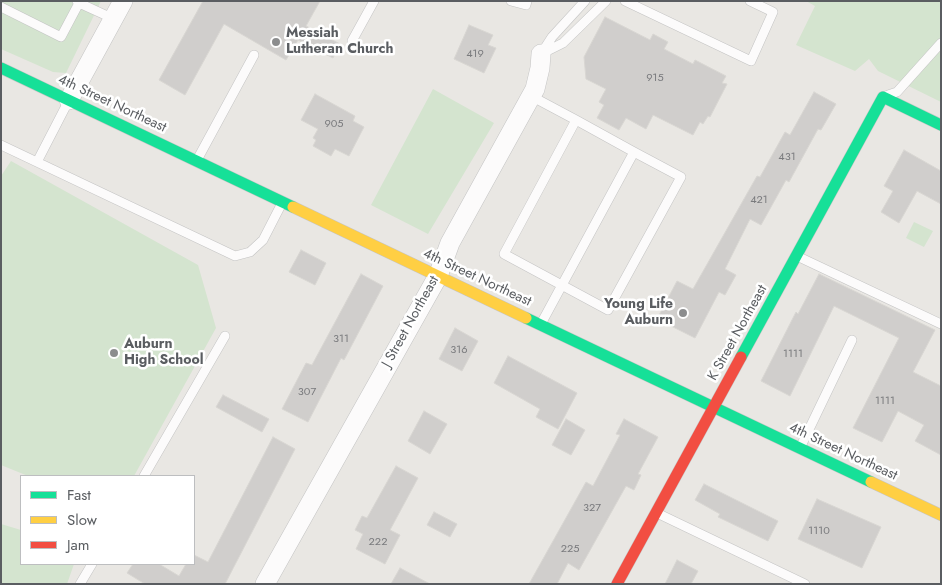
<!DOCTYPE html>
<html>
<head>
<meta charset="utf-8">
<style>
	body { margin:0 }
	#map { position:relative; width:942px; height:585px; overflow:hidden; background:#e9e7e3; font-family:Jost,sans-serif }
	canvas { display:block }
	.frame { position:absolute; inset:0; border:2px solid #5a5d61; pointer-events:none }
	.legend { position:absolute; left:20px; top:475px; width:175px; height:90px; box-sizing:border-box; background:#fff; border:1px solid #bdbec0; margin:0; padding:6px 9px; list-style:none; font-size:15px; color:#5a5d61 }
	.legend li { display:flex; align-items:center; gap:10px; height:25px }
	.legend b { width:25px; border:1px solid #bdbec0 }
</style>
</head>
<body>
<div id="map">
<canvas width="942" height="585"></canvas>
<div class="frame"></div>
<ul class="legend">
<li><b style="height:6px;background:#16e098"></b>Fast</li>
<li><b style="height:6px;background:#ffcf43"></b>Slow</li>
<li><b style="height:6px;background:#f24e42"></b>Jam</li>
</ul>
</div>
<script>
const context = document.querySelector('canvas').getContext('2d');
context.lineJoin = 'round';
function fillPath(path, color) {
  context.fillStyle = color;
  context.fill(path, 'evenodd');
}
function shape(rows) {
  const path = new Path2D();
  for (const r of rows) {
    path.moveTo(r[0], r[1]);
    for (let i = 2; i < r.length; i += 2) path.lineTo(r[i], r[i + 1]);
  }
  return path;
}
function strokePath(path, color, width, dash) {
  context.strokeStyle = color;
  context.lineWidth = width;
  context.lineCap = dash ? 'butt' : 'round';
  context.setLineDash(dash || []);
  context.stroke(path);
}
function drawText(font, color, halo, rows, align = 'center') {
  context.font = font + ' Jost,sans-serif';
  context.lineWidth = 5;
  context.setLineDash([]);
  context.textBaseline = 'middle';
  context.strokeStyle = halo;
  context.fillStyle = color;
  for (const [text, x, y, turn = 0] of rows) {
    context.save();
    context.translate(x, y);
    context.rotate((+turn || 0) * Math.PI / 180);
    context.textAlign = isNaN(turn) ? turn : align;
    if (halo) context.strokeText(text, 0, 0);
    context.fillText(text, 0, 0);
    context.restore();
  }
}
fillPath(shape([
	[1,1,101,1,66,73,53,72,1,49],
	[806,1,941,1,941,102,878,71,869,59,855,71,796,45,815,6],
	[433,89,494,123,428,234,371,205],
	[11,161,198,265,216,328,134,476,28,476,1,465,1,176],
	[914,222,933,231,924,247,906,238],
	[1,524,21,530,21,564,74,564,67,584,1,584]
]), '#d4e4cf');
const building = shape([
	[203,1,320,1,306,26,340,44,333,58,298,40,286,60,224,24,185,95,159,80,203,1],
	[605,17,650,40,653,34,668,42,664,49,693,64,695,60,726,76,722,83,727,84,710,117,708,116,703,124,700,122,693,135,653,115,646,129,626,118,619,130,597,118,604,105,599,102,606,89,586,79,584,57,605,17],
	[469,25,493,35,488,45,496,48,484,73,454,59,469,25],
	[814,92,836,104,821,130,818,129,789,182,786,180,761,225,750,219,725,269,736,275,725,295,719,292,695,338,657,319,677,281,693,289,757,176,760,177,785,132,790,135,814,92],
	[315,94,355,116,353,121,364,127,349,156,335,149,331,156,313,146,316,140,313,138,318,129,301,120,315,94],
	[904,150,941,171,941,204,917,191,899,223,881,212,893,191,884,186,904,150],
	[301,250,326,263,315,285,289,272,301,250],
	[361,274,383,286,344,360,341,358,308,422,282,409,306,363,312,365,361,274],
	[819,274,935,330,913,372,941,386,941,455,915,441,924,425,898,411,882,442,853,428,899,338,834,306,790,396,761,381,796,312,798,314,819,274],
	[455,328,478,341,462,371,439,359,455,328],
	[508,356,577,393,558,429,536,417,540,409,494,383,508,356],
	[223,395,269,419,262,432,216,407,223,395],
	[424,411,447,424,430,454,408,441,424,411],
	[566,419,585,430,571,455,552,445,566,419],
	[624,419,658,437,638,474,641,475,634,490,626,486,579,570,568,563,557,584,529,584,586,482,593,486,620,435,616,434,624,419],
	[273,437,295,449,225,584,145,584,127,573,133,564,159,564,179,576,186,564,194,564,194,555,208,562,273,437],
	[396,466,418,478,390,530,400,535,385,564,356,549,363,534,355,530,362,516,367,518,396,466],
	[704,484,778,521,768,541,718,517,720,514,695,500,704,484],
	[817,499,881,527,862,568,798,539,817,499],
	[434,512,457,524,450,537,427,525,434,512],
	[677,560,698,571,691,584,665,584,677,560],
	[400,568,430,584,391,584,400,568]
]);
fillPath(building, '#d0cecc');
strokePath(building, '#d8d6d2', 1);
const lane = shape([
	[511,1,526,5,527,1],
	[585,1,552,37,541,54,563,43,606,1],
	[625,1,751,61,773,12,750,1],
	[79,3,114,19],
	[1,7,61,37,79,3,77,1],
	[352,41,374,1],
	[888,95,897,92,941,43],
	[531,96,576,120,634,152,681,177,608,310,504,254,576,120],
	[1,145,235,256,250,252,263,240,281,205],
	[197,160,254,55],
	[37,162,68,102],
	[799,257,941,324],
	[542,322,634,152],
	[801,446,852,340],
	[144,476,225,336],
	[659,514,805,584],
	[80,584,92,564]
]);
const street = shape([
	[69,100,123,1],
	[265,584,438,276,450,243,535,89,540,68,541,54]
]);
const fast = shape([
	[1,68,293,207],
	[526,318,871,482],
	[741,357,883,97,941,125]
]);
const slow = shape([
	[293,207,526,318],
	[871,482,941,515]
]);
const jam = shape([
	[617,584,741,357]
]);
strokePath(lane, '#c3c3c3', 10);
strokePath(street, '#c3c3c3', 20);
strokePath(fast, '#c6c5c5', 12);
strokePath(slow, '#c6c5c5', 12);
strokePath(jam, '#c6c5c5', 12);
strokePath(lane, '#fcfbfb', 9);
strokePath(street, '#fcfbfb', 19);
strokePath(fast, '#16e098', 11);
strokePath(slow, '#ffcf43', 11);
strokePath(jam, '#f24e42', 11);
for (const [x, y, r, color] of [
	[276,42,5,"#8c8d8e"],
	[683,313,5,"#8c8d8e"],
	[114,353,5,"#8c8d8e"]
]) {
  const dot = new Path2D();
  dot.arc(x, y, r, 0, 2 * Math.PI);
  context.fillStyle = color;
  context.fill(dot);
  strokePath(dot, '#fff', 2);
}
drawText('11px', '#797a7d', null, [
	["419",475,54],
	["915",655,78],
	["905",334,124],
	["431",787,157],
	["421",759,200],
	["311",341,339],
	["316",459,350],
	["1111",793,354],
	["307",307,392],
	["1111",885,401],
	["327",592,508],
	["1110",819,531],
	["222",378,542],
	["225",570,549]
]);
drawText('bold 14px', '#5a5d61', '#fff', [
	["Messiah",286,34],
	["Lutheran Church",286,50],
	["Young Life",673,305,"right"],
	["Auburn",673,321,"right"],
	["Auburn",124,345],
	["High School",124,361]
], 'left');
drawText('14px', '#5a5d61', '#fff', [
	["4th Street Northeast",112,104,25],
	["4th Street Northeast",477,278,25],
	["J Street Northeast",411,322,-61],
	["K Street Northeast",738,333,-61],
	["4th Street Northeast",843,452,25]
]);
</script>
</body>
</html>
